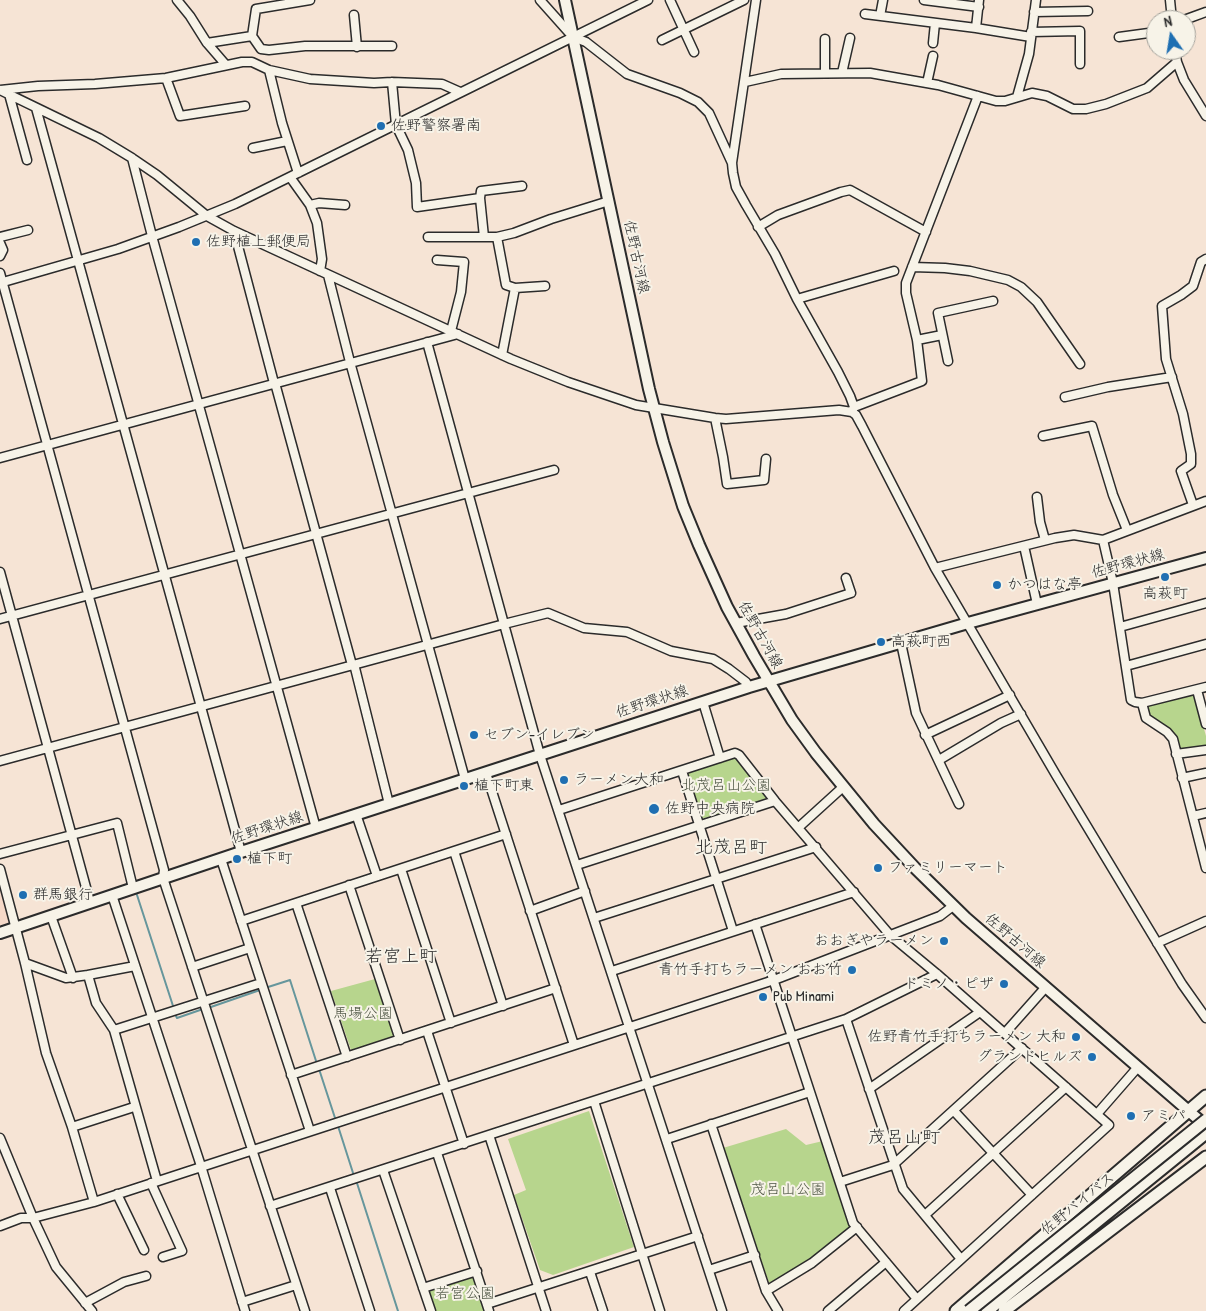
<!DOCTYPE html>
<html>
<head>
<meta charset="utf-8">
<style>
	body { margin:0 }
	#map { position:relative; width:1206px; height:1311px; overflow:hidden; background:#f6e4d5; font-family:"Patrick Hand",sans-serif }
	canvas { display:block }
	.north { position:absolute; left:1146px; top:10px; width:50px; height:50px; box-sizing:border-box; background:#f7f3e8; border:1px solid #a5a39c; border-radius:50%; rotate:347deg; font-size:14px; font-weight:700; line-height:20px; text-align:center; color:#2b2b2b }
	.north::after { content:''; display:block; margin:auto; width:18px; height:22px; background:#1f6fb2; clip-path:polygon(50% 0,100% 100%,50% 72%,0 100%) }
</style>
</head>
<body>
<div id="map">
<canvas width="1206" height="1311"></canvas>
<div class="north">N</div>
</div>
<script>
const context = document.querySelector('canvas').getContext('2d');
context.lineJoin = 'round';
function fillPath(path, color) {
  context.fillStyle = color;
  context.fill(path, 'evenodd');
}
function shape(rows) {
  const path = new Path2D();
  for (const r of rows) {
    path.moveTo(r[0], r[1]);
    for (let i = 2; i < r.length; i += 2) path.lineTo(r[i], r[i + 1]);
  }
  return path;
}
function strokePath(path, color, width, dash) {
  context.strokeStyle = color;
  context.lineWidth = width;
  context.lineCap = dash ? 'butt' : 'round';
  context.setLineDash(dash || []);
  context.stroke(path);
}
function drawText(font, color, halo, rows, align = 'center') {
  context.font = font + ' "Patrick Hand","Klee One",sans-serif';
  context.lineWidth = 4;
  context.setLineDash([]);
  context.textBaseline = 'middle';
  context.strokeStyle = halo;
  context.fillStyle = color;
  for (const [text, x, y, turn = 0] of rows) {
    context.save();
    context.translate(x, y);
    context.rotate((+turn || 0) * Math.PI / 180);
    context.textAlign = isNaN(turn) ? turn : align;
    if (halo) context.strokeText(text, 0, 0);
    context.fillText(text, 0, 0);
    context.restore();
  }
}
fillPath(shape([
	[0,884,11,923,0,927]
]), '#f6d9c8');
fillPath(shape([
	[1194,694,1206,736,1206,745,1179,749,1173,732,1151,716,1145,705],
	[735,756,767,795,764,801,701,819,686,772],
	[375,979,395,1036,351,1050,331,991],
	[589,1111,634,1247,553,1275,540,1270,514,1195,526,1190,508,1139],
	[786,1129,806,1145,823,1141,851,1225,837,1239,802,1266,769,1283,723,1148],
	[476,1273,488,1311,432,1311,425,1288]
]), '#b7d58d');
strokePath(shape([
	[137,895,174,1009],
	[265,988,290,980,317,1064],
	[208,1008,260,990],
	[175,1014,177,1018,203,1009],
	[319,1069,336,1121],
	[338,1126,354,1176],
	[356,1180,398,1311]
]), '#66969c', 2);
const minor = shape([
	[177,0,190,16,207,43,226,65],
	[540,0,573,37,586,42,627,74,680,93,698,102,709,113,732,163],
	[670,0,694,52],
	[756,0,732,163,733,173,736,187,746,205,775,254,797,299,838,372,850,396,854,407,852,412],
	[924,0,979,7],
	[1170,0,1172,20],
	[1034,12,1088,11],
	[865,14,976,28,979,0],
	[354,15,357,47],
	[880,16,883,0],
	[1184,20,1206,12],
	[976,28,1031,37],
	[1031,32,1080,31,1080,64],
	[252,36,261,49,269,50,305,46,392,46],
	[1119,37,1156,32],
	[662,40,744,0],
	[207,43,252,36,256,9,310,0],
	[933,43,935,23],
	[1175,50,1177,62,1184,80,1206,116],
	[269,70,282,123,298,173],
	[825,73,825,39],
	[842,73,850,38],
	[166,78,180,116,245,106],
	[392,82,396,125,408,150,416,183,417,207,480,198],
	[745,82,781,74,870,73,938,85,996,101,1005,101,1032,93,1047,96,1073,109,1086,109,1106,104,1147,88,1177,62],
	[927,83,933,56],
	[0,90,99,138,132,158,157,175,207,216,234,231,511,359,568,382,636,405,715,418,726,419,839,410,852,412,856,415,862,426,935,568,1056,775,1182,984,1206,1018],
	[0,90,38,86,95,84,166,78,242,62,252,62,269,70,310,79,374,83,392,82,442,84,460,92],
	[9,94,27,160],
	[1017,97,1029,54,1036,0],
	[36,108,241,852],
	[253,148,287,141],
	[132,158,152,236,316,828],
	[290,177,310,205,317,223,322,259,320,271],
	[310,205,319,203,345,205],
	[758,227,778,215,841,192,850,190,926,232],
	[234,231,274,383],
	[0,237,28,230],
	[428,237,497,237,514,233,551,219,609,201],
	[484,237,480,198,481,191,522,186],
	[497,237,506,285,515,288,545,286],
	[0,243,3,250,0,256],
	[437,260,464,262,461,292,451,331],
	[912,267,945,268,970,271,1008,280,1021,287,1037,302,1080,364],
	[0,273,164,870,163,878,305,1311],
	[328,275,350,362,465,779],
	[0,283,118,249,179,227,235,204,648,0],
	[797,299,894,271],
	[917,340,942,335],
	[427,342,504,624,548,613,584,628,627,632,671,651,713,659,729,669,746,682,749,687],
	[502,355,515,288],
	[948,361,938,313,993,301],
	[275,383,352,665],
	[1065,397,1108,387,1172,377],
	[854,407,922,381,917,340,906,293,906,283,978,96],
	[715,418,723,457,727,484,764,480,766,459],
	[1043,436,1092,426,1113,495,1127,530],
	[0,458,458,334],
	[1037,497,1040,522,1045,540],
	[1193,505,1181,471,1191,464,1191,454,1183,414,1166,359,1162,306,1181,295,1193,286,1201,262,1206,259],
	[1103,540,1113,583,1131,700,1135,702,1142,703,1206,687],
	[1024,546,1037,604],
	[935,568,1055,538,1074,535,1103,540,1206,501],
	[0,572,90,902],
	[0,619,554,470],
	[736,623,786,614,851,593,846,578],
	[1120,627,1206,603],
	[901,643,916,713,959,804],
	[354,664,389,804],
	[1126,666,1206,644],
	[1197,690,1206,724],
	[703,702,720,758],
	[1142,703,1146,718,1167,732,1173,739,1206,868],
	[925,735,1010,695],
	[1176,754,1206,750],
	[939,760,1001,723,1021,714],
	[0,761,504,624,540,755,722,1311],
	[682,771,733,931],
	[486,773,574,1045],
	[1182,778,1206,773],
	[559,810,735,753,739,755,775,801,890,935,937,974,1109,1125,904,1311],
	[356,814,377,876],
	[1193,816,1206,813],
	[799,827,843,787],
	[454,851,503,1006],
	[0,854,117,823,133,888],
	[221,859,310,1131],
	[577,865,775,801],
	[0,869,25,963,46,1053,72,1127,94,1202,33,1218,21,1218,0,1226],
	[401,869,451,1023],
	[349,885,400,1040],
	[112,895,201,1166,245,1311],
	[296,903,347,1057],
	[530,911,585,891],
	[51,916,73,978],
	[594,918,816,847],
	[241,921,506,834],
	[755,924,853,1223,917,1299],
	[1157,943,1206,921],
	[25,963,66,978,88,975,96,1003,114,1030,157,1181],
	[192,967,250,948],
	[612,971,854,892],
	[88,975,135,966],
	[846,1019,903,1189,961,1259],
	[114,1030,261,983],
	[427,1031,464,1144],
	[1005,1033,1045,988],
	[291,1075,556,988],
	[869,1089,980,1012],
	[594,1101,660,1311],
	[954,1111,1032,1195],
	[1097,1114,1138,1067],
	[711,1124,766,1291,778,1311],
	[72,1127,134,1107],
	[489,1135,546,1311],
	[0,1138,33,1218,56,1267,92,1311],
	[667,1139,810,1092],
	[437,1153,489,1311],
	[383,1170,431,1311],
	[840,1182,893,1165,1022,1048],
	[151,1183,182,1251,163,1257],
	[330,1188,370,1311],
	[117,1194,144,1250],
	[94,1202,774,980,940,916,953,906],
	[270,1206,846,1019,937,974],
	[925,1215,1066,1087],
	[709,1270,755,1255],
	[590,1272,603,1311],
	[423,1288,477,1271],
	[766,1291,812,1263,857,1227],
	[242,1302,296,1285],
	[85,1303,124,1282,146,1276],
	[487,1304,698,1236],
	[828,1311,886,1262]
]);
const major = shape([
	[565,0,649,389,663,442,683,506,699,545,727,607,754,656,792,720,816,753,874,824,915,868,966,918,1206,1126],
	[0,933,241,852,749,687,968,623,1206,558]
]);
const highway = shape([
	[956,1311,1206,1096],
	[987,1311,1206,1133],
	[1004,1311,1206,1157]
]);
strokePath(minor, '#2b2b2b', 11);
strokePath(major, '#2b2b2b', 14);
strokePath(highway, '#2b2b2b', 15);
strokePath(minor, '#f7f3e8', 8);
strokePath(major, '#f7f3e8', 10);
strokePath(highway, '#f7f3e8', 11);
const highwayBridge = shape([
	[969,1311,1206,1120]
]);
strokePath(highwayBridge, '#2b2b2b', 15, []);
strokePath(highwayBridge, '#f7f3e8', 11);
for (const [x, y, r, color] of [
	[381,126,5,"#1f6fb2"],
	[196,242,5,"#1f6fb2"],
	[1165,577,5,"#1f6fb2"],
	[997,585,5,"#1f6fb2"],
	[881,642,5,"#1f6fb2"],
	[474,735,5,"#1f6fb2"],
	[564,780,5,"#1f6fb2"],
	[464,786,5,"#1f6fb2"],
	[654,809,6,"#1f6fb2"],
	[237,859,5,"#1f6fb2"],
	[878,868,5,"#1f6fb2"],
	[23,895,5,"#1f6fb2"],
	[944,941,5,"#1f6fb2"],
	[852,970,5,"#1f6fb2"],
	[1004,984,5,"#1f6fb2"],
	[763,997,5,"#1f6fb2"],
	[1076,1037,5,"#1f6fb2"],
	[1092,1057,5,"#1f6fb2"],
	[1131,1116,5,"#1f6fb2"]
]) {
  const dot = new Path2D();
  dot.arc(x, y, r, 0, 2 * Math.PI);
  context.fillStyle = color;
  context.fill(dot);
  strokePath(dot, '#f7f3e8', 2);
}
drawText('15px', '#2b2b2b', '#f7f3e8', [
	["佐野警察署南",391,126],
	["佐野植上郵便局",206,242],
	["かつはな亭",1007,585],
	["高萩町",1165,594,"center"],
	["高萩町西",891,642],
	["セブン-イレブン",484,735],
	["ラーメン大和",574,780],
	["植下町東",474,786],
	["佐野中央病院",665,809],
	["植下町",247,859],
	["ファミリーマート",888,868],
	["群馬銀行",33,895],
	["おおぎやラーメン",934,941,"right"],
	["青竹手打ちラーメン おお竹",842,970,"right"],
	["ドミノ・ピザ",994,984,"right"],
	["Pub Minami",773,997],
	["佐野青竹手打ちラーメン 大和",1066,1037,"right"],
	["グランドヒルズ",1082,1057,"right"],
	["アミパ",1141,1116]
], 'left');
drawText('15px', '#2b2b2b', '#f7f3e8', [
	["佐野古河線",636,257,78],
	["佐野環状線",1128,564,-15],
	["佐野古河線",760,635,61],
	["佐野環状線",652,702,-18],
	["佐野環状線",267,828,-18],
	["佐野古河線",1015,941,41],
	["佐野バイパス",1078,1204,-39]
]);
drawText('15px', '#4e5644', '#f7f3e8', [
	["北茂呂山公園",726,786],
	["馬場公園",363,1014],
	["茂呂山公園",788,1190],
	["若宮公園",465,1294]
]);
drawText('18px', '#2b2b2b', '#f7f3e8', [
	["北茂呂町",731,848],
	["若宮上町",401,957],
	["茂呂山町",904,1138]
]);
</script>
</body>
</html>
